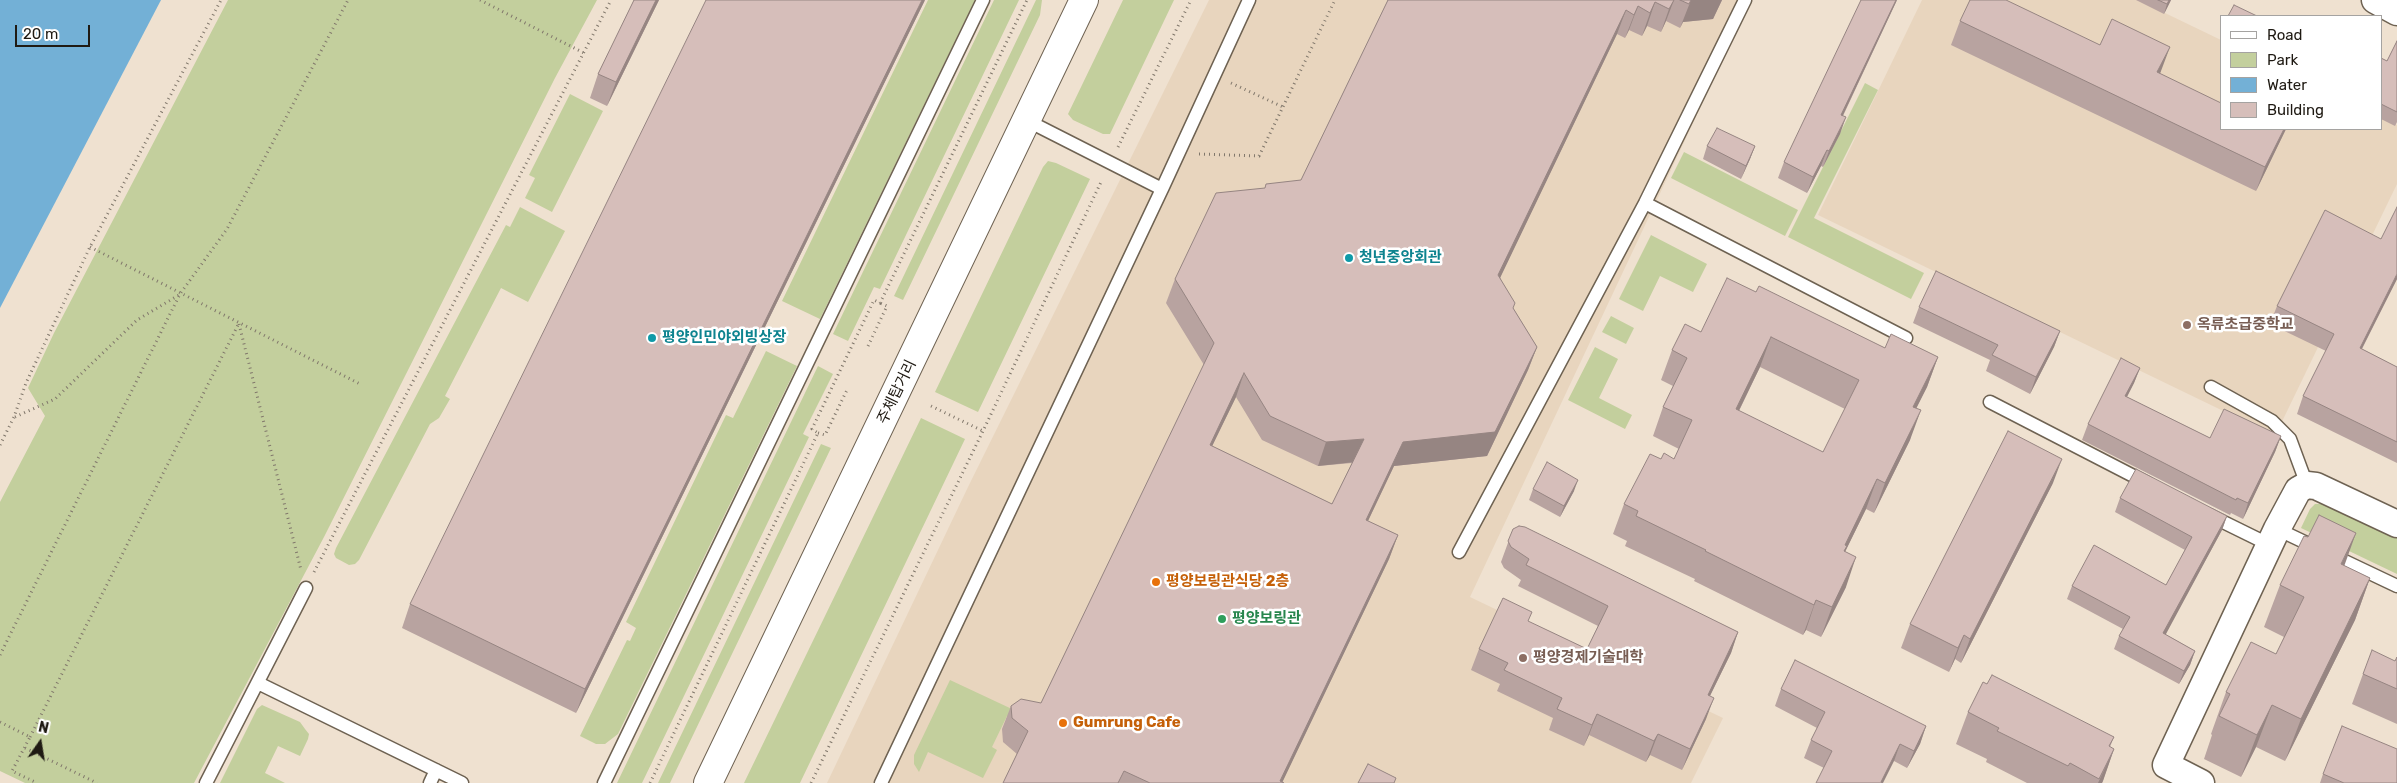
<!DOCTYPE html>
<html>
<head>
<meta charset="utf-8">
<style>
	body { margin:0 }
	#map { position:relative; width:2397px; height:783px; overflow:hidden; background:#efe1d0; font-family:Rubik,sans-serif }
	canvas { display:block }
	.legend { position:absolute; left:2220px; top:15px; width:162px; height:115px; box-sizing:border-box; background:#fff; border:1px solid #a5a3a1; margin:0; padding:6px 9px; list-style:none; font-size:15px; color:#1f1a13 }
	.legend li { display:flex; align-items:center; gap:10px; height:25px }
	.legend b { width:25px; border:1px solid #a5a3a1 }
	.north { position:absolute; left:15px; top:718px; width:50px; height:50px; -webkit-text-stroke:4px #fff; paint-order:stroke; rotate:13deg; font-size:14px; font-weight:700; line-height:20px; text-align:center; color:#1f1a13 }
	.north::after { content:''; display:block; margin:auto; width:18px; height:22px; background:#1f1a13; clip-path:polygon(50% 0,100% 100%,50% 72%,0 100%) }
	.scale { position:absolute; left:15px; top:25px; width:75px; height:22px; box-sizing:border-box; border:2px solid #1f1a13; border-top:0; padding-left:6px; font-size:15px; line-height:18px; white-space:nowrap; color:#1f1a13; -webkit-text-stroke:4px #fff; paint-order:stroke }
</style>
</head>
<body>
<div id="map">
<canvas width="2397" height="783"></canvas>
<ul class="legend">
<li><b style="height:6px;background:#fff"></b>Road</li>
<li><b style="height:14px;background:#c3cf9d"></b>Park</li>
<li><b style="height:14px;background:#73b0d6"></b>Water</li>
<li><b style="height:14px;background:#d6beba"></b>Building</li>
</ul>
<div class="north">N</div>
<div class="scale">20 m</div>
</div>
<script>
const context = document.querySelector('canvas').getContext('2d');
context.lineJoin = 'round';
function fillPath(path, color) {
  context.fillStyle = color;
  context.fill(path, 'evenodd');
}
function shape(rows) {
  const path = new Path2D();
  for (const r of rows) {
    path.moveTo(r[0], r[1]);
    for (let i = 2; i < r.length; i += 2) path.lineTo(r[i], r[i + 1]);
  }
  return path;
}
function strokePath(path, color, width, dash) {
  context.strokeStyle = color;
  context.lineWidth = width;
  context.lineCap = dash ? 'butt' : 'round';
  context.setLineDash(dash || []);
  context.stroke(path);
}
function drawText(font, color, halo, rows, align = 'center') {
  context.font = font + ' Rubik,"Noto Sans KR",sans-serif';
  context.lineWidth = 5;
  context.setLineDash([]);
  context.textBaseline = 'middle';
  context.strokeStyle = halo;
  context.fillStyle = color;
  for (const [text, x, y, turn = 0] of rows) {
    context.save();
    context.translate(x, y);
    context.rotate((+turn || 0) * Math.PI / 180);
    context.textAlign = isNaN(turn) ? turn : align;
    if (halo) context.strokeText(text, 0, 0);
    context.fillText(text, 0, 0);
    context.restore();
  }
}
fillPath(shape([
	[1209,0,1751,0,1470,597,1723,718,1691,783,827,783,968,487],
	[1922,0,2138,0,2221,40,2221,129,2381,129,2381,117,2397,125,2397,184,2275,436,1818,215]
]), '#e8d5be');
fillPath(shape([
	[228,0,597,0,555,78,324,537,194,783,25,783,0,771,0,502,45,416,28,388,54,333],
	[928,0,975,0,820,319,782,301],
	[994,0,1019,0,880,289,874,287,848,341,833,334],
	[1036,0,1042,0,1040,15,903,300,894,296],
	[1123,0,1174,0,1110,134,1103,134,1073,120,1068,114],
	[1865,83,1878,90,1814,218,1924,273,1911,299,1788,237],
	[570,94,603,111,552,212,525,198,535,178,529,175],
	[1684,152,1798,210,1785,236,1671,178],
	[1048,161,1056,163,1090,179,978,412,935,392,1043,167],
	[520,207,565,231,528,302,501,288,445,396,450,399,439,418,430,424,359,560,355,564,349,565,336,558,334,554,336,548,506,225,510,227],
	[1651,235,1707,264,1693,292,1660,276,1643,311,1619,299],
	[1611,316,1634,328,1626,344,1602,332],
	[1595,347,1618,359,1599,398,1632,415,1625,429,1568,400],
	[766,351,797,366,618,734,605,744,596,744,580,736,627,640,630,641,636,628,626,622,726,415,733,418],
	[818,366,833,374,803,434,809,437,642,783,617,783],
	[921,418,965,439,800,783,744,783],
	[821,444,831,448,670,783,658,783],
	[2315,504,2325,504,2333,507,2397,537,2397,574,2301,528,2310,509],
	[950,680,1029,717,1007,716,992,747,997,750,983,778,928,752,919,772,914,764,914,755],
	[262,705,300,722,305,729,309,734,308,739,300,756,278,746,265,773,285,783,220,783,257,709]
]), '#c3cf9d');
fillPath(shape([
	[0,0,161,0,0,308]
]), '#73b0d6');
const lane = shape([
	[1028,121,1162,189,1249,0],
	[1645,203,1906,338],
	[2211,387,2272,421,2290,439,2307,485],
	[1990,402,2147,483],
	[2209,515,2270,545],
	[2277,529,2397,586],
	[1459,552,1645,203,1745,0],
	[258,683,462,783],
	[206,783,306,588],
	[430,783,436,770],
	[604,783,983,0],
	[881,783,1162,189]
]);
const street = shape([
	[2375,0,2397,12],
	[2201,783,2166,765,2277,529,2298,490,2307,485,2316,486,2397,524]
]);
const secondary = shape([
	[708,783,1084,0]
]);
strokePath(lane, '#6e6252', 15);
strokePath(street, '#6e6252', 29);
strokePath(secondary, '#6e6252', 30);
strokePath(shape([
	[480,0,584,53],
	[1231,83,1283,107],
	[1118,147,1191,0],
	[1199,154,1259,156,1335,0],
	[90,247,362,385],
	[239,324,301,570],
	[868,346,887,306,880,303],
	[931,406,983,431],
	[15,417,55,399,137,320,179,295],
	[818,433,825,435,848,388],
	[0,445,14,417,26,383,90,247,221,0],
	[314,572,611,0],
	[0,655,180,294,227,229,348,0],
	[0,722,30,737,12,771,37,783],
	[30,737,239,323],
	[25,748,97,783],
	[650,783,818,433,812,429,874,300,880,303,1027,0],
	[811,783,983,431,1102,180]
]), '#80776b', 3, [1, 4]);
strokePath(lane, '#fff', 12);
strokePath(street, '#fff', 26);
strokePath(secondary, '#fff', 28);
fillPath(shape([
	[634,0,659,0,607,106,590,98,598,74],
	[925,0,576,713,402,628,410,604],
	[1388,0,1722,0,1713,19,1683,22,1680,28,1666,21,1661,32,1647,26,1642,36,1629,30,1625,38,1617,34,1500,277,1513,308,1537,347,1528,370,1487,456,1394,466,1368,521,1398,535,1389,559,1282,782,1284,783,1003,783,1017,754,1003,742,1002,729,1011,706,1041,703,1204,365,1166,303,1175,279,1265,188,1301,180],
	[1236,397,1262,440,1318,466,1352,463,1332,504,1212,446],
	[1897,0,1843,116,1840,134,1823,167,1821,166,1807,193,1778,178,1784,162],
	[2136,0,2171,0,2164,14],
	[1960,21,2100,45,2161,71,2160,74,2221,129,2286,129,2256,191,1951,45],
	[2397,41,2397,122,2395,126,2381,119,2381,58,2387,61],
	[1707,146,1755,146,1750,159,1741,179,1703,159],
	[2381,239,2397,279,2362,349,2397,367,2397,463,2297,414,2303,396,2326,351,2270,324,2277,306],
	[1756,292,1885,348,1938,357,1927,387,1916,408,1910,440,1874,513,1866,509,1845,552,1846,587,1821,637,1806,630,1803,635,1694,581,1695,579,1625,546,1627,541,1613,534,1624,504,1661,459,1674,459,1679,449,1653,436,1663,407,1673,386,1661,380,1672,350,1701,332],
	[1760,367,1845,409,1823,452,1739,411],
	[1919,307,2060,331,2054,347,2030,394,1986,371,1990,360,1913,323],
	[2140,368,2134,383,2127,397,2210,438,2281,436,2275,452,2243,519,2231,513,2230,515,2082,440,2088,424],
	[2053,483,1961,663,1955,659,1949,672,1901,648,1910,624],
	[1533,489,1574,491,1560,517,1529,500],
	[2120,498,2227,516,2222,530,2165,634,2195,651,2190,665,2179,684,2114,649,2119,636,2123,629,2067,599,2072,586,2166,585,2185,550,2115,512],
	[1513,529,1738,632,1731,653,1710,696,1706,719,1682,770,1650,755,1646,762,1589,735,1584,746,1549,730,1553,718,1497,691,1500,684,1471,670,1479,649,1529,622,1587,649,1598,626,1518,586,1521,580,1504,568,1501,562],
	[2345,566,2370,578,2355,620,2285,761,2256,747,2241,777,2204,759,2212,735,2211,734,2226,692,2276,654,2284,637,2264,627,2280,585],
	[2397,657,2397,724,2352,704,2363,674,2395,661],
	[1987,684,2114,737,2110,747,2114,749,2102,783,2027,783,1986,762,1987,759,1956,744,1968,712],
	[1781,689,1926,726,1920,744,1907,768,1894,761,1824,768,1804,758,1811,740,1817,728,1775,706],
	[2323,774,2397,783,2320,783]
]), '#b8a3a0');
fillPath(shape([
	[656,0,659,0,607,106,616,82],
	[922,0,925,0,576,713,585,689],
	[1674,0,1666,21,1661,32,1669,9],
	[1691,0,1722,0,1713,19,1683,22,1680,28],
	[1896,0,1897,0,1835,132,1841,115],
	[2169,0,2171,0,2164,14,2167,4],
	[1655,2,1647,26,1642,36,1650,13],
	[1638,6,1629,30,1625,38,1634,15],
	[1626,10,1617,34,1490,299,1498,275],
	[2170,47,2161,71,2148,96,2157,72],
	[1846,117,1840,134,1823,167,1829,151],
	[2284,129,2286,129,2256,191,2265,167],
	[1755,146,1750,159,1741,179,1746,166],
	[1827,150,1821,166,1807,193,1813,177],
	[2397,274,2397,279,2353,366,2360,348],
	[2060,331,2054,347,2030,394,2036,377],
	[1771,337,1760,367,1725,439,1736,409],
	[1537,347,1528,370,1487,456,1394,466,1357,544,1366,520,1403,442],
	[1938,357,1927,387,1902,437,1913,407],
	[2140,368,2134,383,2119,412,2125,396],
	[1244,373,1236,397,1201,469,1210,445],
	[1921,410,1910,440,1874,513,1885,483],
	[2281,436,2275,452,2243,519,2248,503],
	[1364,439,1355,462,1318,466,1326,442],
	[2062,459,2053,483,1961,663,1970,639],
	[1877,479,1866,509,1842,558,1845,545],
	[1578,480,1574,491,1560,517,1564,506],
	[2227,516,2222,530,2159,647,2163,633],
	[2356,533,2341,575,2341,564],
	[1398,535,1389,559,1282,783,1279,783],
	[1856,557,1846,587,1821,637,1832,607],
	[2370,578,2355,620,2285,761,2301,719],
	[1816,600,1806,630,1803,635,1814,605],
	[1738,632,1731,653,1700,716,1708,695],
	[1964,635,1955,659,1949,672,1958,648],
	[2195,651,2190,665,2179,684,2184,671],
	[1714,698,1706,719,1682,770,1690,749],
	[2272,705,2256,747,2241,777,2257,735],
	[1597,714,1589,735,1584,746,1592,725],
	[1926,726,1920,744,1907,768,1914,751],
	[1658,734,1650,755,1646,762,1654,741],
	[1900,744,1894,761,1883,783,1880,783],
	[2114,749,2103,781,2102,783,2098,783]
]), '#968582');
const building = shape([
	[634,0,656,0,616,82,598,74,634,0],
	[706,0,922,0,585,689,410,604,706,0],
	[1388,0,1674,0,1669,9,1655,2,1650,13,1638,6,1634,15,1626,10,1498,275,1515,303,1513,308,1537,347,1495,432,1403,442,1366,520,1398,535,1280,781,1284,783,1150,783,1124,771,1118,783,1003,783,1028,731,1012,718,1011,706,1021,699,1041,703,1214,343,1175,279,1216,193,1265,188,1266,184,1301,180,1388,0],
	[1244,373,1270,416,1326,442,1364,439,1332,504,1210,445,1244,373],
	[1680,0,1691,0,1689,4,1680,0],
	[1861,0,1896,0,1841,115,1846,117,1829,151,1827,150,1813,177,1784,162,1861,0],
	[1970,0,2006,0,2100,45,2112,19,2170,47,2157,72,2221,103,2221,129,2284,129,2265,167,1960,21,1970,0],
	[2158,0,2169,0,2167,4,2158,0],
	[2234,5,2257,16,2228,16,2234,5],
	[2397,41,2397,112,2381,104,2381,58,2387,61,2397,41],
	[1717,128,1755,146,1746,166,1707,146,1717,128],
	[2397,207,2397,274,2360,348,2397,367,2397,442,2303,396,2334,334,2277,306,2325,210,2381,239,2397,207],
	[1936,271,2060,331,2036,377,1992,355,1998,345,1919,307,1936,271],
	[1727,278,1756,292,1759,286,1885,348,1891,334,1938,357,1913,407,1921,410,1885,483,1877,479,1845,545,1847,546,1844,551,1856,557,1832,607,1816,600,1814,605,1705,551,1706,550,1636,516,1638,511,1624,504,1650,454,1661,459,1664,453,1674,459,1692,420,1663,407,1687,358,1672,350,1685,324,1701,332,1727,278],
	[1771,337,1859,380,1823,452,1736,409,1771,337],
	[2121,358,2140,368,2125,396,2210,438,2224,409,2281,436,2248,503,2237,498,2236,500,2088,424,2121,358],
	[2008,431,2062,459,1970,639,1964,635,1958,648,1910,624,2008,431],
	[1547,462,1578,480,1564,506,1533,489,1547,462],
	[2136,469,2227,516,2163,633,2195,651,2184,671,2119,636,2130,617,2072,586,2094,545,2166,585,2192,537,2120,498,2136,469],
	[2319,515,2356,533,2341,564,2370,578,2301,719,2272,705,2257,735,2219,716,2230,694,2226,692,2251,642,2276,654,2304,597,2280,585,2304,536,2308,537,2319,515],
	[1519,526,1525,527,1738,632,1708,695,1714,698,1690,749,1658,734,1654,741,1597,714,1592,725,1557,709,1562,698,1504,670,1508,663,1479,649,1503,598,1532,612,1528,621,1587,649,1608,606,1526,565,1529,559,1511,547,1508,541,1513,529,1519,526],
	[2372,650,2395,661,2397,657,2397,689,2363,674,2372,650],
	[1795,660,1926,726,1914,751,1900,744,1881,782,1883,783,1816,783,1832,751,1811,740,1825,712,1781,689,1795,660],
	[1992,675,2114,737,2109,746,2114,749,2099,779,2070,763,2068,766,1997,731,1999,728,1968,712,1983,682,1987,684,1992,675],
	[2342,726,2397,749,2397,783,2344,783,2323,774,2342,726],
	[1368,764,1396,778,1394,783,1358,783,1368,764]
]);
fillPath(building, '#d6beba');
strokePath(building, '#968582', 1);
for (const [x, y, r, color] of [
	[1349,258,5,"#0f9aa8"],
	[2187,325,5,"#8d6e63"],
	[652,338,5,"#0f9aa8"],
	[1156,582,5,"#e8710a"],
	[1222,619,5,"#2e9e5b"],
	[1523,658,5,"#8d6e63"],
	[1063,723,5,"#e8710a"]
]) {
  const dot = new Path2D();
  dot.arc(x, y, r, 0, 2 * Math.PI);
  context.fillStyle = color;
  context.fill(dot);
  strokePath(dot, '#fff', 2);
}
drawText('bold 15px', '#0d838f', '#fff', [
	["청년중앙회관",1359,258],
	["평양인민야외빙상장",662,338]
], 'left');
drawText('bold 15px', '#785e54', '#fff', [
	["옥류초급중학교",2197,325],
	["평양경제기술대학",1533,658]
], 'left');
drawText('15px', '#1f1a13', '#fff', [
	["주체탑거리",897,392,-64]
]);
drawText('bold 15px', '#c56008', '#fff', [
	["평양보링관식당 2층",1166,582],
	["Gumrung Cafe",1073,723]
], 'left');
drawText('bold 15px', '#27864d', '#fff', [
	["평양보링관",1232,619]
], 'left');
</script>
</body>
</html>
